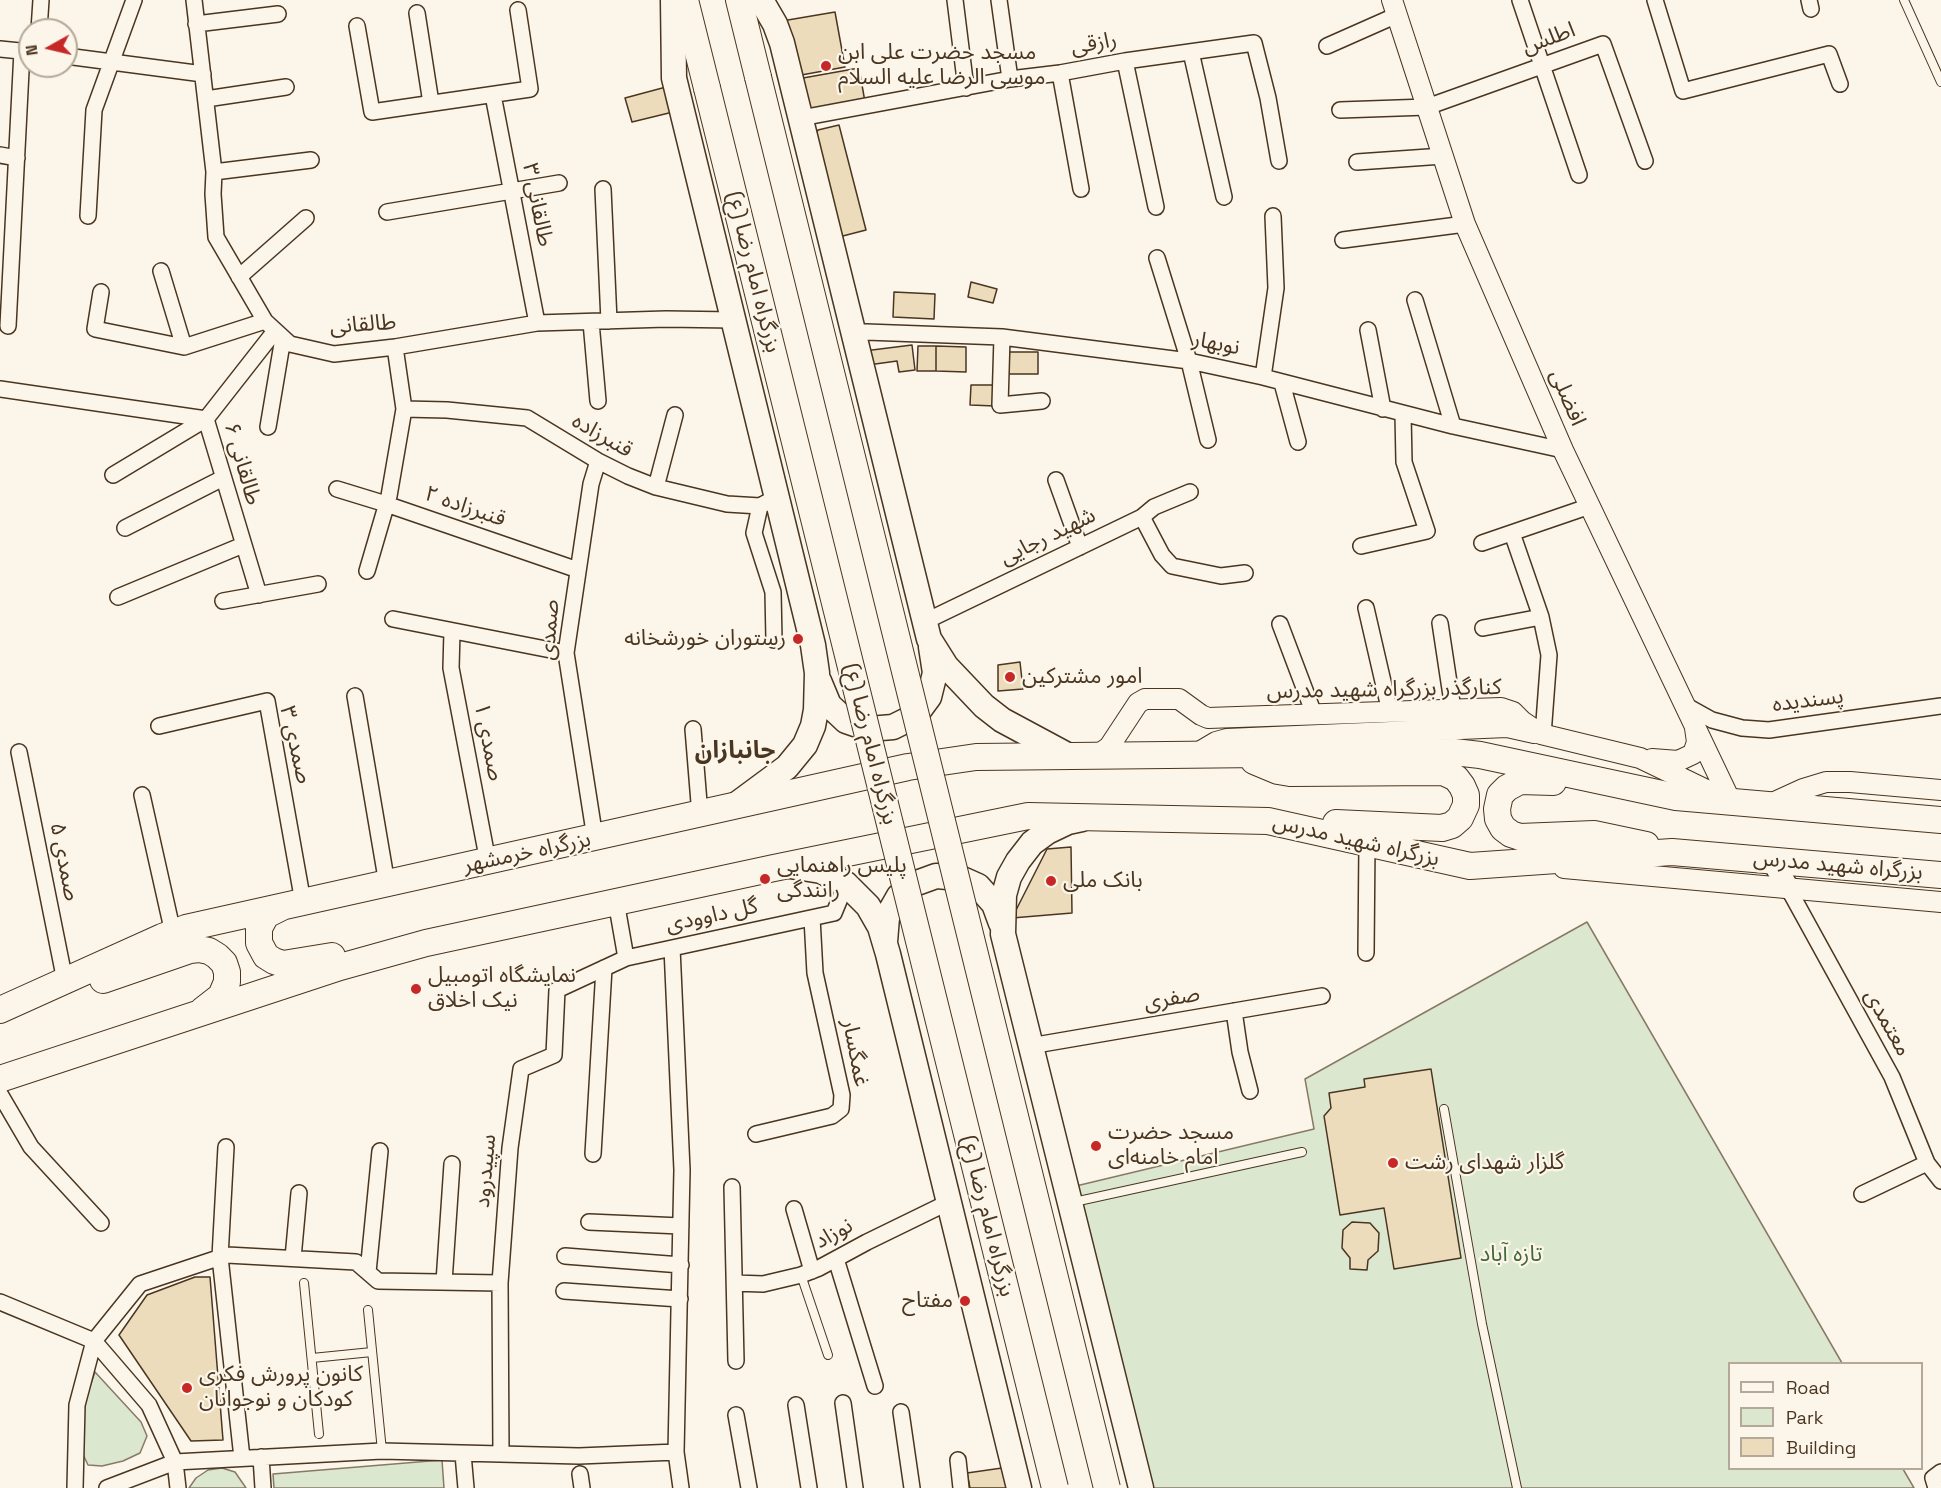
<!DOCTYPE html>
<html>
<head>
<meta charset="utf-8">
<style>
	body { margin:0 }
	#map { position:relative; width:1941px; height:1488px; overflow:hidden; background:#fbf6e9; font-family:"Space Grotesk",sans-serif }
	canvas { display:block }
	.legend { position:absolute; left:1728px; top:1362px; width:195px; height:108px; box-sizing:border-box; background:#fbf6e9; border:2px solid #b4a999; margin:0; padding:8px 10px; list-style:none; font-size:18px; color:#4a3520 }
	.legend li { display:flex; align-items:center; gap:12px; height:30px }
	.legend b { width:30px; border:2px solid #b4a999 }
	.north { position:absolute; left:18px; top:18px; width:60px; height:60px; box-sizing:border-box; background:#fbf6e9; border:2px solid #b4a999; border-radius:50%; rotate:262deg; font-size:16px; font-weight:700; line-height:24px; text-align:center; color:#4a3520 }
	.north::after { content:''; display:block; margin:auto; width:21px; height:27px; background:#c62828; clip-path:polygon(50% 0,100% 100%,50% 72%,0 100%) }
</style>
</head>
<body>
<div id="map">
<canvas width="1941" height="1488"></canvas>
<ul class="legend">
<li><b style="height:8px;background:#fbf6e9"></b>Road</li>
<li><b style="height:16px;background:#dce7d0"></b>Park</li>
<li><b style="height:16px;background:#ecdcbc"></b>Building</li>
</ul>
<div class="north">N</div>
</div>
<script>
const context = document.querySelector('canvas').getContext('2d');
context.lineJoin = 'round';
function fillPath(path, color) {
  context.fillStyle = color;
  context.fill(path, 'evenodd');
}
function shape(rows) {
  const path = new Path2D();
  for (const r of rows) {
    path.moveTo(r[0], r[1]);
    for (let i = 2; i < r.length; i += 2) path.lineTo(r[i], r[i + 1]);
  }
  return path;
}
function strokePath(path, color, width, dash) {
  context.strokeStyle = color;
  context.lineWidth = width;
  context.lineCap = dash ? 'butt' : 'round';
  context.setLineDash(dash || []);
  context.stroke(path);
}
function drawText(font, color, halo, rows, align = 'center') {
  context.font = font + ' "Space Grotesk","Noto Sans Arabic",sans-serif';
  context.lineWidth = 4.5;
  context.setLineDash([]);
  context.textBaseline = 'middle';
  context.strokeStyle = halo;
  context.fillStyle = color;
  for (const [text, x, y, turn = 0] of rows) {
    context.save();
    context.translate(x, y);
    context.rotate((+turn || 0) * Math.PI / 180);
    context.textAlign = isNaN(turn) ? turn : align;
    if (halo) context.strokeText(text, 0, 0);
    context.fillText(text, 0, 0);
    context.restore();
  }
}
const green = shape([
	[1587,922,1842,1363,1730,1364,1730,1468,1903,1469,1914,1488,1150,1488,1076,1186,1314,1129,1305,1079,1587,922],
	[95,1372,141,1422,147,1436,140,1453,123,1461,102,1466,88,1465,81,1450,81,1412,95,1372],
	[442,1460,444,1488,274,1488,273,1474,442,1460],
	[222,1468,235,1472,246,1488,189,1488,196,1478,208,1470,222,1468]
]);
fillPath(green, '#dce7d0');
strokePath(green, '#887966', 1.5);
const building = shape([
	[835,12,845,67,796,76,782,21,835,12],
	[859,68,865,102,809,112,803,78,859,68],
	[666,87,673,112,632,122,625,98,666,87],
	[839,125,866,230,835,238,811,141,818,130,839,125],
	[971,282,997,289,993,303,968,297,971,282],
	[894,292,935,294,934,319,893,317,894,292],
	[912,345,915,370,899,372,897,361,868,365,864,351,912,345],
	[918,346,936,346,936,371,917,371,918,346],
	[936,346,966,347,966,372,936,371,936,346],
	[1008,352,1038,352,1038,374,1008,374,1008,352],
	[971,385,995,385,995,406,970,405,971,385],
	[1020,662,1023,689,998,691,998,665,1020,662],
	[1071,847,1072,913,1012,918,1047,849,1071,847],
	[1431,1069,1461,1258,1394,1269,1384,1208,1340,1215,1324,1116,1331,1108,1329,1093,1365,1087,1364,1079,1431,1069],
	[1352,1222,1370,1223,1379,1233,1378,1251,1368,1260,1367,1270,1350,1269,1350,1258,1342,1248,1343,1230,1352,1222],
	[195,1277,210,1277,223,1440,191,1441,119,1335,147,1295,195,1277],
	[1009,1467,1014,1488,970,1488,967,1473,1009,1467]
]);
fillPath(building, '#ecdcbc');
strokePath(building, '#4a3520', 1.5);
const service = shape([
	[1904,0,1941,82],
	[1444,1109,1482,1324,1517,1488],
	[1074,1202,1302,1152],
	[801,1275,828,1355],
	[304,1283,319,1434],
	[368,1310,382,1451],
	[312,1358,372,1352]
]);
const minor = shape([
	[194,0,214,172,213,194,216,237,265,321,290,344,334,354,395,347,537,323,666,319,734,320],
	[955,0,966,88],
	[999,0,1010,79],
	[1520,0,1579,175],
	[1655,0,1683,91,1829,54,1840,84],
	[1809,0,1811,9],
	[417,13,431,103],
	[196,24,278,14],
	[357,26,372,112,530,89,518,10],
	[39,30,41,0],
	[1327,46,1397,15],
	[0,49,30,52],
	[1191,52,1224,197],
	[66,56,203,74],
	[1125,61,1156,207],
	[1060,73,1081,189],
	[493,95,537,323],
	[206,99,286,87],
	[1340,110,1427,107,1603,44,1645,161],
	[801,118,1010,79,1060,73,1125,61,1254,43,1268,98,1279,161],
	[0,155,17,158],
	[1357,162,1443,156],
	[214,172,311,160],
	[603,189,609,321],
	[387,212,559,183],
	[88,216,94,110,134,0],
	[1343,240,1465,224],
	[1157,258,1189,361,1208,440],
	[161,271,184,347],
	[239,277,306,218],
	[101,292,95,329,184,347,265,321],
	[1415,300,1453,426],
	[591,322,598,401],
	[8,326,22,51],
	[1368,330,1383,409],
	[854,334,866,332,1002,337,1189,361,1263,377,1453,426,1563,450],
	[1002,337,1000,405,1042,401],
	[1263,377,1276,288,1273,216],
	[1282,383,1298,442],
	[0,389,206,419],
	[404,409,447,410,527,418,598,461,628,476,656,487,727,504,760,506,777,497],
	[268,427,283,338],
	[113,475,206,419],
	[1056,480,1080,547],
	[656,487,675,415],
	[337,489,386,504,578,570],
	[760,506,754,533,773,592,774,640],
	[1142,517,1162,555,1172,566,1221,576,1245,573],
	[125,528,223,478],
	[1512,533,1541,617,1549,655,1543,735],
	[1482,543,1590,506],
	[1361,546,1427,531,1404,462,1403,414],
	[367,571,389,496,404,409,395,347],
	[259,595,206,419,275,331],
	[118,597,243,545],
	[223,601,318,584],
	[1366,608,1390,712],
	[393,619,566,653],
	[924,622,1142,517,1154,507,1190,492],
	[1440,623,1453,709],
	[1280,624,1314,714],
	[1483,628,1541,617],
	[452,631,451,668,488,862],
	[355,696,387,884],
	[1685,705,1712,720,1742,728,1769,730,1941,706],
	[159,726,267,701,303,902],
	[693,729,700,815],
	[19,752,65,981],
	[142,795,173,933],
	[595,838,566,653,591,484,598,461],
	[1788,888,1892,1077,1927,1163,1941,1181],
	[616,901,626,958],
	[672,948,682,1170,676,1452,681,1488],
	[1366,953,1367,843],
	[1234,1011,1240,1052,1250,1091],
	[1030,1046,1322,996],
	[0,1094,31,1147,101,1223],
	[756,1134,832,1116,841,1109,842,1095,815,973,812,918],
	[226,1147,220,1257,242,1458],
	[593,1154,604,968],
	[732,1187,736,1361],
	[1862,1194,1927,1163],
	[794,1209,812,1271],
	[589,1222,681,1226],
	[565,1256,681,1265],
	[293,1258,299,1193],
	[836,1259,875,1386],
	[368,1272,380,1151],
	[444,1282,452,1164],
	[735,1283,763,1284,801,1275,819,1268,867,1242,949,1202],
	[564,1291,680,1299],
	[0,1302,94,1341,149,1405,175,1462,178,1488],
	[843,1403,855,1488],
	[796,1405,809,1488],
	[901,1412,912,1488],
	[736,1415,749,1488],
	[463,1454,466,1488],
	[501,1454,500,1283,510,1148,521,1069,554,1055,557,990,626,958,834,913,846,884],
	[261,1457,263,1488],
	[958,1460,961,1488],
	[580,1474,582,1488],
	[75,1488,77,1405,94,1341,140,1284,227,1255,356,1262,378,1281,500,1283],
	[107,1488,175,1462,382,1451,579,1456,676,1452],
	[1936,1488,1933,1478,1941,1472]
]);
const tertiary = shape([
	[1392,0,1465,224,1563,450,1731,802],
	[1091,755,1102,752,1109,747,1138,703,1145,699,1179,699,1201,715,1208,718,1501,708,1513,712,1522,721,1541,734,1640,758,1723,798],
	[1194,755,1216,742,1227,739,1507,727,1534,733],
	[1652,759,1678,761,1693,754,1697,742,1695,728],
	[1768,805,1803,789,1826,782,1850,782,1941,790],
	[1564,868,1941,902]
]);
const secondary = shape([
	[1772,860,1788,888]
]);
const primary = shape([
	[673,0,674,78,813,645,817,673,816,710,813,726,805,745,787,767,737,804],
	[761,0,775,24,782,43,929,639,946,666,984,706,1002,720,1069,756],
	[819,681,829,705,846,721,869,729,893,727,915,716,929,697,935,673,931,647],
	[1082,819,1068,822,1047,832,1032,843,1018,861,1009,877,1004,895,1003,934,1141,1488],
	[790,866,821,871,846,884,868,906,880,927,888,954,1019,1488],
	[885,942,887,917,899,896,914,884,936,876,960,878,978,886,994,904,1001,923]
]);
const trunk = shape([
	[685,0,707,88],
	[739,0,758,77],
	[1254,761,1278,771,1290,773,1443,772,1456,778,1462,786,1466,795,1466,805,1460,818,1452,825,1442,828,1336,823],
	[1553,782,1520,781,1507,788,1500,795,1497,809,1498,819,1503,828,1511,834,1520,837,1594,834,1646,845],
	[282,907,266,915,259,928,259,943,266,956,274,961,283,964,332,956],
	[103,980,190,950,199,949,209,951,217,956,224,963,227,972,227,982,221,996,203,1010],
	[0,1010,162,937,186,928,908,767,976,757,1454,752,1480,755,1676,797,1941,820],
	[0,1079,340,967,426,943,774,868,1028,816,1268,821,1470,866,1672,852,1941,875]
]);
strokePath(service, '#4a3520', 10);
strokePath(minor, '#4a3520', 18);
strokePath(tertiary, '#4a3520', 22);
strokePath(secondary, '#4a3520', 24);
strokePath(primary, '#4a3520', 27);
strokePath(trunk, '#4a3520', 28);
strokePath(service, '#fbf6e9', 8);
strokePath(minor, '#fbf6e9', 15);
strokePath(tertiary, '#fbf6e9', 20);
strokePath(secondary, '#fbf6e9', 21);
strokePath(primary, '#fbf6e9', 24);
strokePath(trunk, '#fbf6e9', 26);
const trunkBridge = shape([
	[758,77,1107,1488],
	[707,88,1055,1488]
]);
strokePath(trunkBridge, '#4a3520', 28, []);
strokePath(trunkBridge, '#fbf6e9', 26);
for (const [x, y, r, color] of [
	[826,66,6,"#c62828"],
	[798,639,6,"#c62828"],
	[1010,677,6,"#c62828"],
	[765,879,6,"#c62828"],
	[1051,881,6,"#c62828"],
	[416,989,6,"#c62828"],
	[1096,1146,6,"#c62828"],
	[1393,1163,6,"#c62828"],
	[965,1301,6,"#c62828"],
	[187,1388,6,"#c62828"]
]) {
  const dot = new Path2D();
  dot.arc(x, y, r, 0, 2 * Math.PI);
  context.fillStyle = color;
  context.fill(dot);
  strokePath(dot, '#fbf6e9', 2);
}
drawText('22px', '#4a3520', '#fbf6e9', [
	["اطلس",1549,39,-20],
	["رازقی",1094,44,-10],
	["طالقانی ۳",537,205,79],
	["بزرگراه امام رضا (ع)",753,272,76],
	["طالقانی",363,325,-4],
	["نوبهار",1216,344,11],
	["افضلی",1567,398,67],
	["قنبرزاده",602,436,30],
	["طالقانی ۶",242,464,74],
	["قنبرزاده ۲",465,507,19],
	["شهید رجایی",1048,537,-26],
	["صمدی",550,630,-86],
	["کنارگذر بزرگراه شهید مدرس",1384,690,-1],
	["پسندیده",1808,701,-7],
	["صمدی ۱",488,742,79],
	["بزرگراه امام رضا (ع)",870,744,76],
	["صمدی ۳",295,745,77],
	["بزرگراه شهید مدرس",1356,841,13],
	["بزرگراه خرمشهر",527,853,-12],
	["صمدی ۵",64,862,79],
	["بزرگراه شهید مدرس",1838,866,5],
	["گل داوودی",712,916,-12],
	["صفری",1172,999,-10],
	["معتمدی",1887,1023,61],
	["غمگسار",855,1053,79],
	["سپیدرود",486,1171,-85],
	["بزرگراه امام رضا (ع)",987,1216,76],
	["نوزاد",834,1234,-29]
]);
drawText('22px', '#4a3520', '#fbf6e9', [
	["مسجد حضرت علی ابن",838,53],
	["موسی الرضا علیه السلام",838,78],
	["رستوران خورشخانه",786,639,"right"],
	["امور مشترکین",1022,677],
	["پلیس راهنمایی",777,866],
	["رانندگی",777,891],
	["بانک ملی",1063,881],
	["نمایشگاه اتومبیل",428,976],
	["نیک اخلاق",428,1001],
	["مسجد حضرت",1108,1133],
	["امام خامنه‌ای",1108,1158],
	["گلزار شهدای رشت",1405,1163],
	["مفتاح",953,1301,"right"],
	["کانون پرورش فکری",199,1375],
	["کودکان و نوجوانان",199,1400]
], 'left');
drawText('22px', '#436837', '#fbf6e9', [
	["تازه آباد",1511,1255]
]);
drawText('bold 24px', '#4a3520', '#fbf6e9', [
	["جانبازان",735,751]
]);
</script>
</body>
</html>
